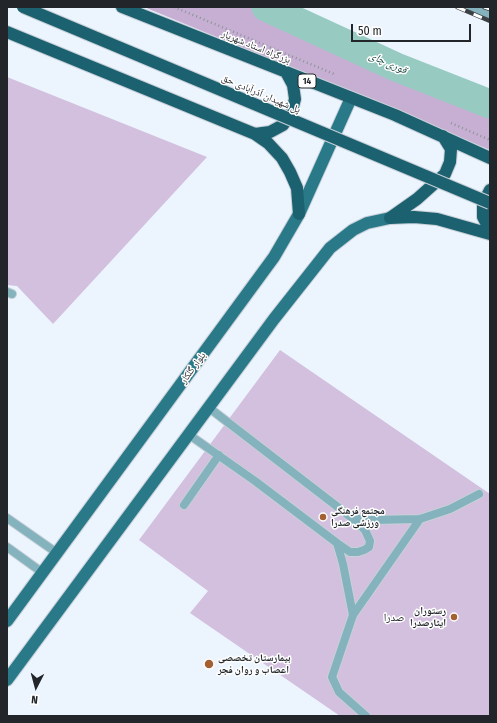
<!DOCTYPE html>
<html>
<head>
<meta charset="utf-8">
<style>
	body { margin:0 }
	#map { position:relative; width:497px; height:723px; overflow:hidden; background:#ecf5fe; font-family:"Fira Sans Condensed",sans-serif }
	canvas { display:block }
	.frame { position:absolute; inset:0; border:8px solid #22262a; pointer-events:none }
	.north { position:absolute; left:16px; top:667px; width:40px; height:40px; -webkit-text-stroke:3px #fff; paint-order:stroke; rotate:186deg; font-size:11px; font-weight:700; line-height:16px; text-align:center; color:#22262a }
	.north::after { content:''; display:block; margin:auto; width:14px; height:18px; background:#22262a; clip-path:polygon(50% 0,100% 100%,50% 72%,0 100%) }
	.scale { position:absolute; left:351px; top:24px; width:120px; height:18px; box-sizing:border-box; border:2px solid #22262a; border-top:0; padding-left:5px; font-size:12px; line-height:14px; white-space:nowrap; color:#22262a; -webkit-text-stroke:3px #fff; paint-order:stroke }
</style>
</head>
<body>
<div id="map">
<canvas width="497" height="723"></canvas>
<div class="frame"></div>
<div class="north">N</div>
<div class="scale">50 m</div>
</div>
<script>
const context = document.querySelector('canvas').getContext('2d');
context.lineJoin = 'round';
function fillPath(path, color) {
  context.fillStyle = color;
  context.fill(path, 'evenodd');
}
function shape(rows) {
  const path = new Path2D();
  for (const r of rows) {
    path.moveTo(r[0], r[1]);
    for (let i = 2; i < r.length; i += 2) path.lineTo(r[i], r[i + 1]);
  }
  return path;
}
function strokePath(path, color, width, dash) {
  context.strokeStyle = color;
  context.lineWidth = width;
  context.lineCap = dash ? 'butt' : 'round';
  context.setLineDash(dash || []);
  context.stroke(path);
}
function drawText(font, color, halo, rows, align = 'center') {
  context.font = font + ' "Fira Sans Condensed","Noto Naskh Arabic",sans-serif';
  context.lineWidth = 3;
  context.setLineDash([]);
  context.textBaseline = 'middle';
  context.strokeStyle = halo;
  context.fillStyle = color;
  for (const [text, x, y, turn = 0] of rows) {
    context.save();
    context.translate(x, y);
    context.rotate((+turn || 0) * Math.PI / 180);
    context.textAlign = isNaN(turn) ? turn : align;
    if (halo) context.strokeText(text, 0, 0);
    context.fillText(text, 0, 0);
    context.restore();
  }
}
fillPath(shape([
	[7,77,207,157,53,324,17,286,7,285],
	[280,350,490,494,490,716,340,716,190,613,208,591,139,540]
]), '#d3bfde');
fillPath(shape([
	[144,7,249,7,490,112,490,150]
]), '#c6afd3');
strokePath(shape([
	[266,7,396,67,490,104]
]), '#97cbc1', 29);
const lane = shape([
	[471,7,490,15],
	[7,292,12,294],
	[208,407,352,518,372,520,420,519,450,509,479,494],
	[188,434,255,481,337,543,343,564,353,615],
	[184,505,219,455],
	[7,518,57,553],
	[337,543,350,552,358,552,364,550,369,547,370,541,365,530,352,518],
	[7,547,43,573],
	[366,716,339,692,332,677,353,615,420,519]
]);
const primary = shape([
	[7,621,274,257,299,214,351,98],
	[7,680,274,319,330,248,353,230,367,223,390,218]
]);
const highway = shape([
	[122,7,395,115,490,158],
	[7,32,255,134,268,143,282,158,290,172,297,188,299,214],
	[255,134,270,132,283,125,291,114,295,99,293,85,286,72],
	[490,190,483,204,483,217,490,230],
	[390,218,417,199,445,174,450,162,451,149,443,136],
	[390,218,414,217,437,219,490,234]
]);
strokePath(lane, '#c8d0d8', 10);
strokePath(primary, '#c8d0d8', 14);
strokePath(highway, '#c8d0d8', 14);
strokePath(shape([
	[174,7,334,74],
	[451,123,490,140]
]), '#8d949a', 2.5, [1, 3]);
strokePath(lane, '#84b3be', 8);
strokePath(primary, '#297989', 12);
strokePath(highway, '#1c616f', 12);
const rail = shape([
	[457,7,490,21],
	[484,7,490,9]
]);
strokePath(rail, '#3c4145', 4.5);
strokePath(rail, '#fff', 3, [9]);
const highwayBridge = shape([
	[23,7,490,203]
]);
strokePath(highwayBridge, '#c8d0d8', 14, []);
strokePath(highwayBridge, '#1c616f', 12);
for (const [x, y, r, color] of [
	[323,517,4,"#a46031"],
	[454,617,4,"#a46031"],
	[209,664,5,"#a46031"]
]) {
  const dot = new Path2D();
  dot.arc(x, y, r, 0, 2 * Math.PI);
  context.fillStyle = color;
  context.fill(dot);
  strokePath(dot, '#fff', 1.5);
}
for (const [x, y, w] of [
	[307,81,18]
]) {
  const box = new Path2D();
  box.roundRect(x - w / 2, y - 7, w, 14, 3);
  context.fillStyle = '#fff';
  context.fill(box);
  strokePath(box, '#22262a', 1);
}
drawText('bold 9px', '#22262a', null, [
	["14",307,81]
]);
drawText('10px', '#22262a', '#fff', [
	["بزرگراه استاد شهریار",256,47,22],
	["پل شهیدان آذرآبادی حق",261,94,23],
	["بلوار گلکار",193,368,-54]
]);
drawText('bold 10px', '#22262a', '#fff', [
	["مجتمع فرهنگی",331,511],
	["ورزشی صدرا",331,523],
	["رستوران",446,611,"right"],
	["ایثارصدرا",446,623,"right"],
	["بیمارستان تخصصی",218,658],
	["اعصاب و روان فجر",218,670]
], 'left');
drawText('italic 11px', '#15433c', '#fff', [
	["قوری چای",388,63,24]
]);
drawText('11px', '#22262a', '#fff', [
	["صدرا",394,618]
]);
</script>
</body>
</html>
